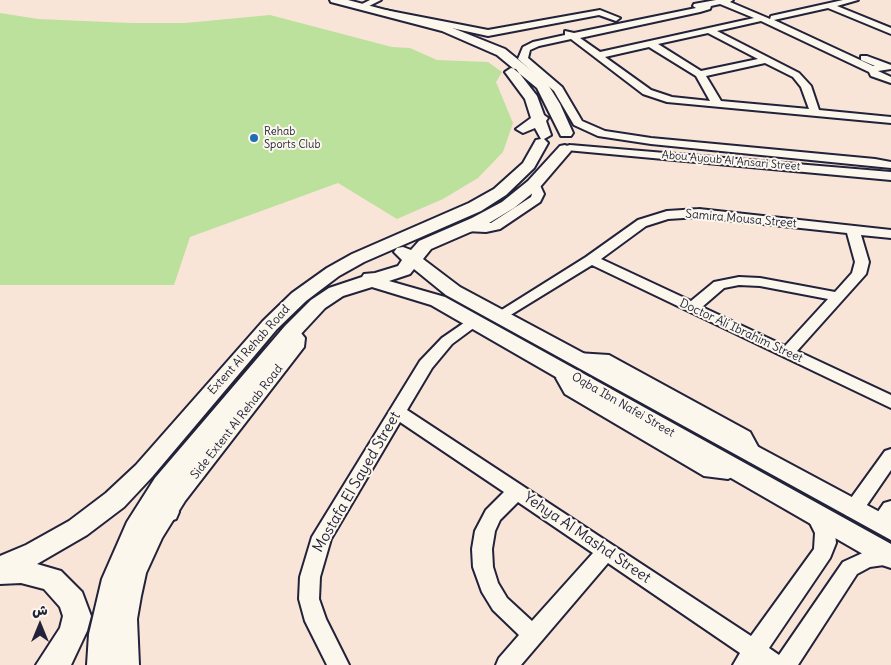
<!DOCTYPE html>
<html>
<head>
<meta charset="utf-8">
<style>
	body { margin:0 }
	#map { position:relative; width:891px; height:665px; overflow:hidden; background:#f9e5d8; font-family:Delius,"Playpen Sans Arabic",sans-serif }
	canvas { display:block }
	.north { position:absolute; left:15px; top:600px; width:50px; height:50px; -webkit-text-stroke:4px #fbf7ec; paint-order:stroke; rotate:0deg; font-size:14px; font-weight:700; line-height:20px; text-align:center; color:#22223b }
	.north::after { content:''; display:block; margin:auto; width:18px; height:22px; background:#22223b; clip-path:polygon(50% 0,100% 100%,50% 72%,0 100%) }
</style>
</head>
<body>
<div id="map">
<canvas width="891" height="665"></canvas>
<div class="north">ش</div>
</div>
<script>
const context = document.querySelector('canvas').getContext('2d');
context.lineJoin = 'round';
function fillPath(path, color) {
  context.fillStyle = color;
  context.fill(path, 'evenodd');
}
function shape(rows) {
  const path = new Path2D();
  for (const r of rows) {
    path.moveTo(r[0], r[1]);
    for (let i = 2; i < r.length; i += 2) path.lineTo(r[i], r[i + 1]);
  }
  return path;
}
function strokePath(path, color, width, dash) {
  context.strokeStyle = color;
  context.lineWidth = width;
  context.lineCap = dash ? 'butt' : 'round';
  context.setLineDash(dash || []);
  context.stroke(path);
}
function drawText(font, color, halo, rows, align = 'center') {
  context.font = font + ' Delius,sans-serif';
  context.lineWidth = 4;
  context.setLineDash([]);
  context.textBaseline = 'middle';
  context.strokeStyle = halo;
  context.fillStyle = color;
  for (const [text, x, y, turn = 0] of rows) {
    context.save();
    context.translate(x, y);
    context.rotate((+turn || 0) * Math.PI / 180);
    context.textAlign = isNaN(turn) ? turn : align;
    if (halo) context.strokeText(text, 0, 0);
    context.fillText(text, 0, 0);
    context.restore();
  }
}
fillPath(shape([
	[0,13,38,19,131,23,185,23,270,15,392,47,410,48,437,60,488,62,502,72,496,82,513,123,503,152,478,178,443,199,397,219,338,183,190,237,174,285,0,285]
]), '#bce19c');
const street = shape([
	[370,0,381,0,365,8,358,6,370,0],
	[716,0,733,0,730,2,770,19,771,16,843,0,858,0,837,6,891,28,891,34,828,8,774,20,873,66,875,66,861,60,861,56,867,56,891,65,891,69,878,71,891,77,891,83,871,76,869,72,761,21,717,31,799,73,811,86,819,110,891,117,891,123,667,102,643,94,571,39,539,46,530,50,528,58,562,87,582,121,605,131,651,138,875,159,891,162,891,168,651,144,598,136,574,125,554,91,518,59,523,47,533,42,565,35,565,31,574,33,696,8,693,6,694,4,716,0],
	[720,4,754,18,600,52,580,38,700,12,710,9,711,6,720,4],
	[708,33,758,59,701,71,658,44,708,33],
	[649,47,696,76,710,101,672,97,651,90,605,57,649,47],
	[765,63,793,77,801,87,809,109,721,101,706,76,765,63],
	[385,10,488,30,600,10,620,18,616,21,599,15,488,36,388,14,384,12,385,10],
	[570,145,891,172,891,180,566,150,566,146,570,145],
	[534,180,538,181,544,194,540,202,500,229,486,232,465,231,459,227,465,223,491,223,531,197,532,194,528,184,534,180],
	[699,209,891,230,891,238,861,235,869,262,866,274,797,351,891,395,891,408,592,265,504,319,499,321,492,316,586,257,638,220,667,211,699,209],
	[699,217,847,233,855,262,852,273,835,292,760,278,739,277,714,282,691,301,601,259,646,226,668,219,699,217],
	[739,285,760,286,828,299,785,346,702,307,724,288,739,285],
	[474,316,479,318,481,321,479,324,452,344,432,368,407,410,751,636,814,549,815,533,806,515,808,510,815,507,822,510,835,533,836,543,830,558,769,648,779,655,843,562,867,551,889,548,891,548,891,564,870,567,857,574,798,665,733,665,740,653,608,563,521,665,496,665,499,658,519,635,493,610,482,592,473,567,472,549,475,531,486,510,504,492,400,422,331,539,320,577,319,599,326,619,349,665,327,665,305,621,299,599,300,577,312,537,420,361,442,338,474,316],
	[518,502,593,553,532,621,507,598,498,583,493,567,492,549,495,531,500,520,518,502],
	[292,326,297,328,305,338,304,347,185,501,162,538,146,573,141,596,137,619,139,665,117,665,117,619,121,596,126,573,147,528,171,491,288,346,289,338,285,331,292,326],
	[577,353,609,355,750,432,763,456,760,461,754,463,748,461,738,440,601,364,572,362,569,358,572,354,577,353],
	[566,368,572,369,574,373,572,378,577,386,713,464,725,465,734,461,740,463,743,468,740,473,728,479,704,476,565,394,556,378,560,369,566,368],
	[891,449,891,470,860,515,853,517,846,515,844,510,846,505,885,451,891,449],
	[891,501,891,523,887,529,880,532,873,529,871,524,873,519,884,503,891,501]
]);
const secondary = shape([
	[330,0,348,0,450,27,505,49,547,83,560,104,573,133,571,136,561,136,537,88,497,55,442,31,331,2,330,0],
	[511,68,516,69,537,96,544,115,548,118,546,121,551,135,544,139,548,143,534,168,506,195,481,211,364,262,339,276,306,301,277,329,152,477,124,507,87,535,37,564,61,571,82,592,91,616,87,631,71,665,36,665,60,628,63,616,60,607,44,589,21,583,0,584,0,556,26,545,69,521,106,493,136,465,263,321,292,293,327,268,352,254,469,203,494,189,523,163,536,140,541,139,535,128,523,133,516,129,531,118,525,99,505,72,511,68],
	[565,145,572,149,570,152,540,187,514,208,484,226,431,249,423,259,460,287,891,518,891,540,446,295,414,269,410,274,389,281,445,297,891,544,891,568,882,565,431,305,372,287,343,296,325,308,299,336,173,492,166,502,176,505,179,512,176,519,167,522,155,520,147,533,128,579,117,634,117,665,87,665,89,634,102,579,127,522,155,478,285,326,311,300,329,288,362,277,364,274,375,273,398,266,402,260,394,252,397,248,403,247,411,250,419,241,472,218,502,202,528,181,560,146,565,145]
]);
strokePath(street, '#22223b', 4);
strokePath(secondary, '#22223b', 4);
fillPath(street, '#fbf7ec');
fillPath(secondary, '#fbf7ec');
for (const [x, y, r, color] of [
	[254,138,5,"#1f6fb2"]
]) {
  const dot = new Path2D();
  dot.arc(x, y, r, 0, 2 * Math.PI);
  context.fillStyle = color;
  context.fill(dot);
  strokePath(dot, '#fbf7ec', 2);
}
drawText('11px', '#22223b', '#fbf7ec', [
	["Rehab",264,132],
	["Sports Club",264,145]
], 'left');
drawText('11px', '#22223b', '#fbf7ec', [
	["Abou Ayoub Al Ansari Street",731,161,5]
]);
drawText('12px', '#22223b', '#fbf7ec', [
	["Samira Mousa Street",741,219,5],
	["Doctor Ali Ibrahim Street",741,331,25],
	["Extent Al Rehab Road",249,350,-48],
	["Oqba Ibn Nafei Street",623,405,30],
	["Side Extent Al Rehab Road",237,422,-52]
]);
drawText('15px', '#22223b', '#fbf7ec', [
	["Mostafa El Sayed Street",357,482,-60],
	["Yehya Al Mashd Street",587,538,34]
]);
</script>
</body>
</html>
